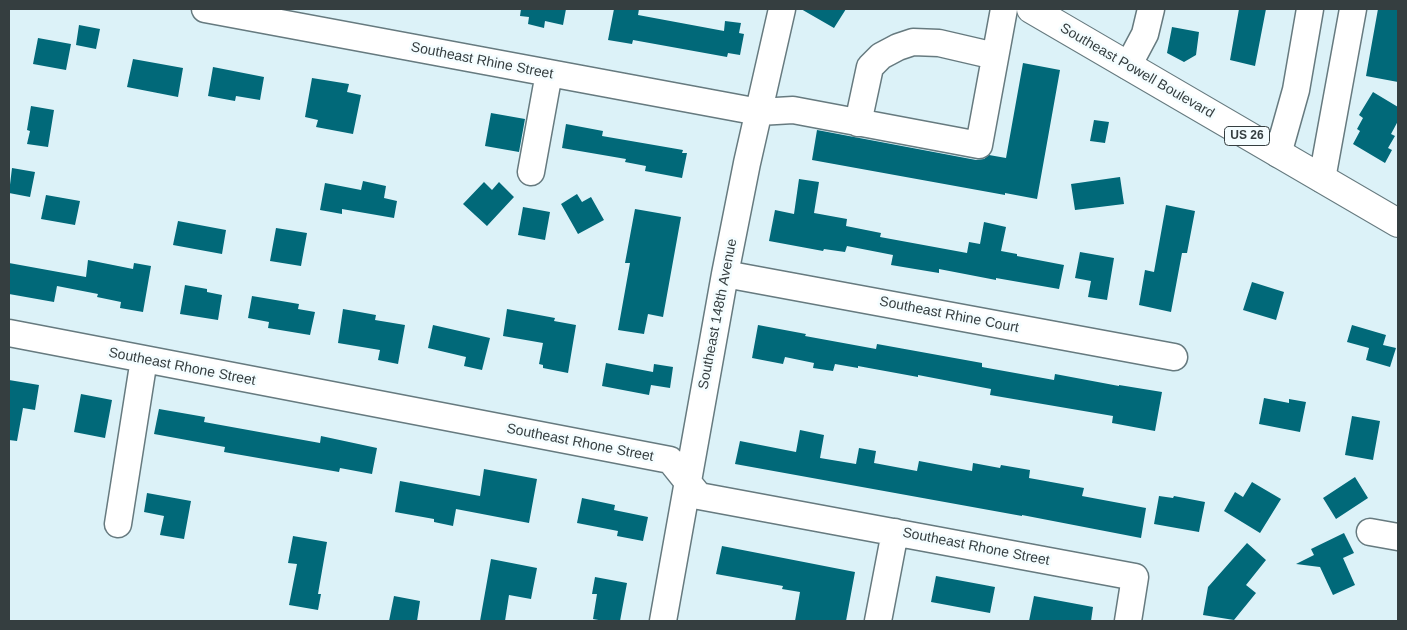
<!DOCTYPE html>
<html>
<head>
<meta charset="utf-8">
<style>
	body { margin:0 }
	#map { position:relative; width:1407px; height:630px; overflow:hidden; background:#dcf2f8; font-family:Helvetica,sans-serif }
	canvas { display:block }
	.frame { position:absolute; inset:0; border:10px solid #353e40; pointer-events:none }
</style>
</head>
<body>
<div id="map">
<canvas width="1407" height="630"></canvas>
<div class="frame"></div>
</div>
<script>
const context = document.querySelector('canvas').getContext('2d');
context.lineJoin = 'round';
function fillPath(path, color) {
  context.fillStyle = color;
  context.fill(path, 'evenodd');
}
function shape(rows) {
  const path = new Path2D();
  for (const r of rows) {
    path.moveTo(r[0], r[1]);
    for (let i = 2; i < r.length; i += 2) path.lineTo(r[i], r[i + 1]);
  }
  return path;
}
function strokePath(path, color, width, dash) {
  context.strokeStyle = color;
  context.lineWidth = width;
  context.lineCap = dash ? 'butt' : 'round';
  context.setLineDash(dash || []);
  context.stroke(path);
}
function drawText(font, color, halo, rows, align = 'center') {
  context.font = font + ' Helvetica,sans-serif';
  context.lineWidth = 5;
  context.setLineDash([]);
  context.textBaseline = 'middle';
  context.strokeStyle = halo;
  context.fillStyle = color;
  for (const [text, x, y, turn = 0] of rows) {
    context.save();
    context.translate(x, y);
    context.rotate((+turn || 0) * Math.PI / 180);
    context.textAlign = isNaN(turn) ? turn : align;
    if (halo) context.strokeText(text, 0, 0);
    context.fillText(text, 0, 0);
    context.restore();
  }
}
fillPath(shape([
	[521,9,566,9,563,25,545,21,544,28,528,24,529,17,520,16],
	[614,9,639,9,638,15,724,31,725,21,741,23,739,33,744,34,740,55,728,53,727,57,633,40,632,44,608,40],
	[801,9,846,9,834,28],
	[1239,9,1266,9,1255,66,1230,60],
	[1378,9,1398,9,1398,82,1366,76],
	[79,25,100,29,96,49,76,45],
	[1172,27,1199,32,1196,55,1184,62,1167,53],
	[38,38,71,44,66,70,33,64],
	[133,59,183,68,178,97,127,87],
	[1023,63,1060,70,1037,199,1005,193,1005,195,812,160,817,130,976,160,984,159,989,155,1006,158],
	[213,67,264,77,260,100,236,96,235,101,208,96],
	[312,78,349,84,347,92,361,95,353,134,316,127,318,120,305,117],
	[1373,92,1398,107,1398,121,1391,134,1395,136,1388,148,1392,150,1385,163,1353,144,1360,131,1357,129,1363,118,1359,115],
	[31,106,54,110,48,147,27,144,30,131,27,130],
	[491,113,525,119,519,152,485,146],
	[1094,120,1109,122,1105,143,1090,141],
	[566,124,603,131,602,136,683,150,682,153,687,153,682,178,645,171,646,166,625,162,626,159,562,148],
	[12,168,35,172,30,197,9,193],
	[1120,177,1124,204,1075,210,1071,184],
	[799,179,819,182,814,213,847,219,846,226,881,233,880,237,967,253,969,242,980,244,984,222,1006,227,1001,251,1017,254,1017,256,1064,265,1059,289,996,278,996,280,939,269,939,273,891,265,893,255,847,246,845,252,824,249,823,251,769,241,775,210,794,214],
	[363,181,386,186,384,198,397,201,394,218,342,209,342,214,320,210,325,183,361,190],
	[484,182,492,190,499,182,514,197,487,226,463,204],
	[577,194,582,202,591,197,604,220,578,234,561,204],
	[46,195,80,201,75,225,41,219],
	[1166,205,1195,211,1187,253,1182,253,1171,312,1139,305,1145,270,1154,272],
	[523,207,550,212,545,240,518,235],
	[635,209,681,217,663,317,648,314,644,334,618,330,630,263,625,263],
	[178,221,226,230,222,254,173,245],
	[276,228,307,233,301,266,270,261],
	[1080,252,1114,258,1107,300,1088,297,1091,281,1075,278],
	[88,260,133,269,134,263,151,266,143,312,120,308,121,302,97,297,98,294,57,286,54,302,9,294,9,263,86,277],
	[1252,282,1284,292,1276,320,1243,310],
	[185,285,207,289,207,292,222,295,218,320,180,314],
	[252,296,299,304,298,309,315,312,310,335,268,328,269,322,248,318],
	[343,309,376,315,375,320,405,325,398,364,378,360,380,350,338,343],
	[507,309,555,318,554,321,576,325,568,373,543,368,543,365,539,364,543,343,503,336],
	[433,325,490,338,482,370,464,366,466,357,428,348],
	[758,325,806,334,805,336,876,349,877,344,982,363,982,367,1054,380,1055,374,1119,386,1119,385,1162,392,1155,431,1112,423,1113,416,990,395,991,389,918,375,918,377,858,366,858,368,835,364,833,371,813,368,814,363,785,357,783,364,752,358],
	[1352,325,1386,335,1383,345,1396,348,1390,367,1366,360,1369,348,1347,342],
	[606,363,653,372,654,364,673,367,670,388,651,385,649,395,602,386],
	[9,380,39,385,35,410,23,408,17,441,9,440],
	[81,394,112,400,105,438,74,432],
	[1264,398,1289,403,1289,399,1306,402,1300,432,1259,424],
	[159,409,205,417,204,422,320,443,321,436,377,448,372,474,340,468,339,472,224,452,225,447,154,434],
	[1352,416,1380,421,1373,460,1345,455],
	[800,430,824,435,820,458,856,464,859,448,876,451,874,463,917,471,919,461,972,471,973,463,1000,468,1001,465,1030,470,1029,478,1084,488,1082,496,1146,508,1141,538,1022,515,1022,516,735,464,740,441,796,452],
	[484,469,537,479,529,523,456,509,453,526,434,522,434,519,395,512,400,481,480,496],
	[1355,477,1368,498,1336,519,1323,498],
	[1252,482,1281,499,1260,533,1224,511,1235,492,1243,497],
	[147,493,191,501,184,539,160,535,164,516,144,512],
	[1159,496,1173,498,1174,496,1205,502,1199,532,1154,524],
	[582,498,615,505,614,510,648,517,643,541,617,536,618,531,577,523],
	[1344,533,1354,553,1343,558,1355,585,1333,595,1320,567,1296,564,1314,555,1311,549],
	[293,536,327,542,318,594,321,594,318,610,289,605,297,564,288,563],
	[1247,543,1266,560,1246,585,1256,593,1234,620,1203,615,1208,587],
	[722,546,855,572,846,621,795,621,800,592,782,589,783,586,716,574],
	[491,559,537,568,531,599,509,595,505,621,480,621],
	[936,576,995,587,990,613,931,602],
	[595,577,627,583,620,621,604,621,593,619,597,594,592,594],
	[394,596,420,601,417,621,389,621],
	[1034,596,1093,607,1091,621,1029,621]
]), '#016979');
const minor = shape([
	[205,9,759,112,793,110,979,145,1004,9],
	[1128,66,1145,34,1151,9],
	[858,123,870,67,881,56,898,47,913,42,939,43,995,56],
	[1278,154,1296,90,1310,9],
	[531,172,549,73],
	[1322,179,1353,9],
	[725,274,1174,357],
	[9,333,670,460,699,496,1135,577,1128,621],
	[118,524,144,359],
	[1370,532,1398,537],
	[663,621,725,274,747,163,782,9],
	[878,621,895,532]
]);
const major = shape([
	[1031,9,1398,223]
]);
strokePath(minor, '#667a7f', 29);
strokePath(major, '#667a7f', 30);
strokePath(minor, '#fff', 26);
strokePath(major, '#fff', 28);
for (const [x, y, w] of [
	[1247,136,45]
]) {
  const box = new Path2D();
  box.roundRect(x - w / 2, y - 9.5, w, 19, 4);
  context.fillStyle = '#f4fdff';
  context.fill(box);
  strokePath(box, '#353e40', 1);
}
drawText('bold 12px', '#353e40', null, [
	["US 26",1247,136]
]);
drawText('14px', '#353e40', '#f4fdff', [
	["Southeast Rhine Street",482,61,11],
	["Southeast Powell Boulevard",1137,71,30],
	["Southeast 148th Avenue",718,314,-79],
	["Southeast Rhine Court",949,315,11],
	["Southeast Rhone Street",182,367,11],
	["Southeast Rhone Street",580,443,11],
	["Southeast Rhone Street",976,547,11]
]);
</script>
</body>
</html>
